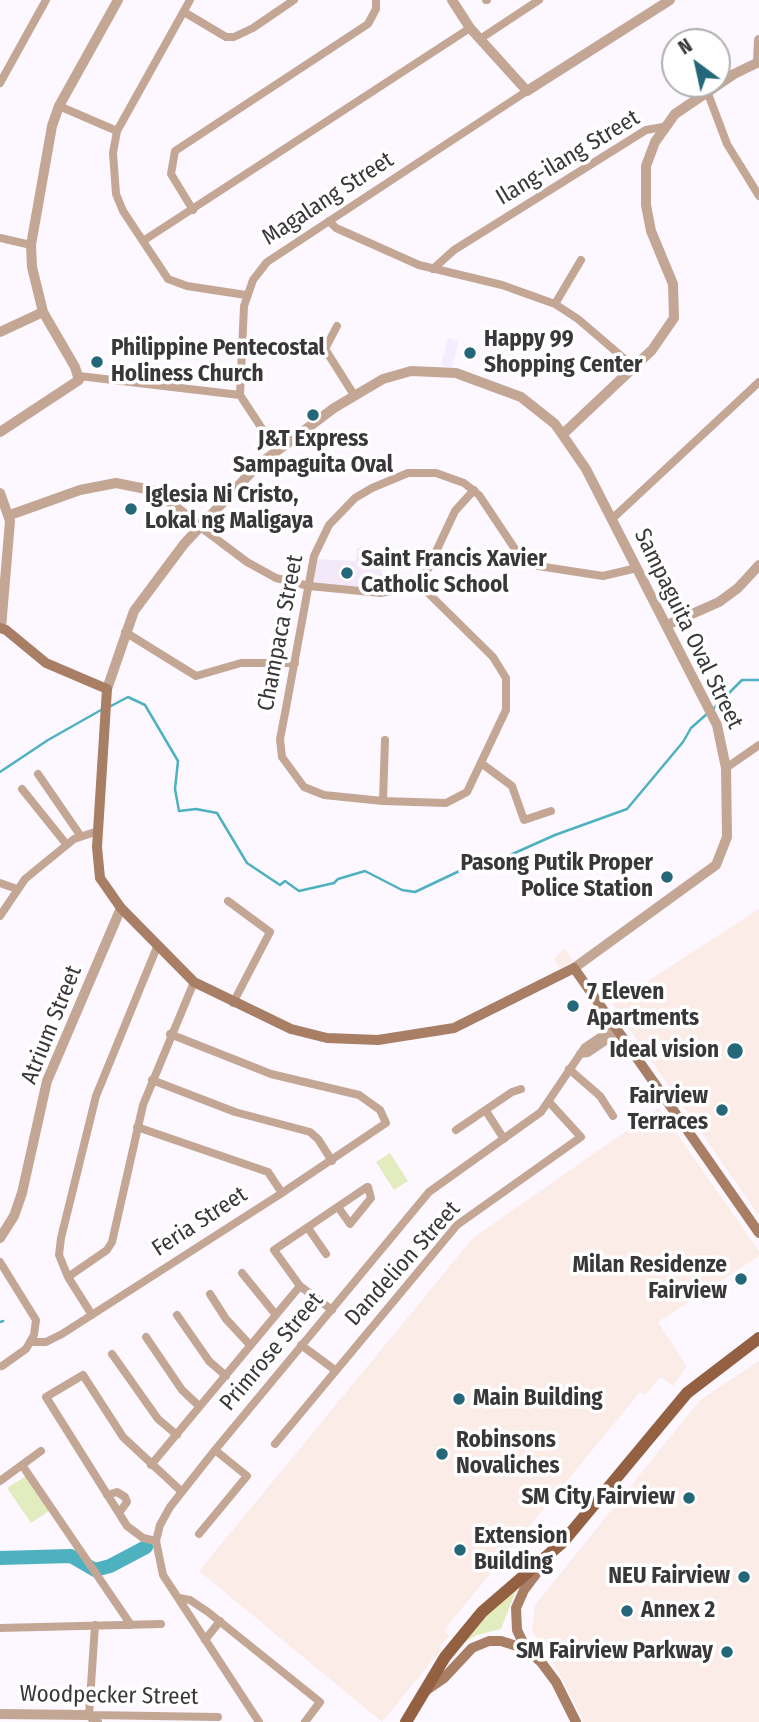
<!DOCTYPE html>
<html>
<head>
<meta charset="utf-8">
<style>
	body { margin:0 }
	#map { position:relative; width:759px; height:1722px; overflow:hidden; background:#fdf8ff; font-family:"Fira Sans Condensed",sans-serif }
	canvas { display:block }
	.north { position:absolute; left:661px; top:28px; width:70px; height:70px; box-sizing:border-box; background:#fff; border:2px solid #b0afb0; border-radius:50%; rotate:327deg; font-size:19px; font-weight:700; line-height:28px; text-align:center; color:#39373a }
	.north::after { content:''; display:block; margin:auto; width:24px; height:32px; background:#246779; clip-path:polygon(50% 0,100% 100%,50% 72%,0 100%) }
</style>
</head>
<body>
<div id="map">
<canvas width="759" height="1722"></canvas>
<div class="north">N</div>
</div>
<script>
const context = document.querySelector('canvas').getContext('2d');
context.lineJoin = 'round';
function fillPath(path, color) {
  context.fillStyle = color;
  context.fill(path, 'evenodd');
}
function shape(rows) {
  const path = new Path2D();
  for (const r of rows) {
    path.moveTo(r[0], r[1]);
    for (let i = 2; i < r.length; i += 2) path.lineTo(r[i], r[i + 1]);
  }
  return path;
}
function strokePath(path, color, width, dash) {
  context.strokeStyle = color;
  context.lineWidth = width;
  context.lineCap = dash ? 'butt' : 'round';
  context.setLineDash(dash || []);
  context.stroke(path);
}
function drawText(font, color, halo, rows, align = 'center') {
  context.font = font + ' "Fira Sans Condensed",sans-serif';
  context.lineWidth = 7;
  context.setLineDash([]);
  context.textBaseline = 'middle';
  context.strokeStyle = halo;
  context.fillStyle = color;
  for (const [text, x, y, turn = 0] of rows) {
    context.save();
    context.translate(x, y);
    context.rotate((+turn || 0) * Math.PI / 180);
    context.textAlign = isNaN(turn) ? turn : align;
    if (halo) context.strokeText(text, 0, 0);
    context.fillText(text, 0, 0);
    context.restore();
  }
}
fillPath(shape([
	[759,909,759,1216,612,1004],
	[565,948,573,961,560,969,554,959],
	[659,1108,759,1251,759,1256,658,1322,687,1366,673,1386,661,1377,645,1395,640,1392,444,1630,449,1636,440,1647,442,1649,382,1722,199,1571,473,1238],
	[759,1361,759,1722,584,1722,559,1673,532,1631,535,1605,700,1400]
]), '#fcece8');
fillPath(shape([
	[448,338,459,341,452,368,441,365]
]), '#f2edff');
fillPath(shape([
	[371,546,388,587,358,591,309,585,313,559,356,561,357,548]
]), '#f3e9f8');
fillPath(shape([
	[390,1153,408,1181,394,1190,376,1162],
	[26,1476,49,1511,31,1523,7,1488],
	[517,1588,501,1629,477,1635,463,1643,485,1613]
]), '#e2ecbf');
strokePath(shape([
	[111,706,128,697,145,705,178,761,175,789,179,811,196,809,217,813,247,863,280,885,285,881,299,891,334,883,338,879,365,871,402,890,415,892,470,866,490,864,555,835,627,809,683,742,691,728,708,713],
	[713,709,742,680,759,680],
	[0,772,48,740,101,710],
	[0,1322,3,1321]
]), '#4db1c0', 2.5);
strokePath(shape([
	[0,1558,71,1556,95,1570,110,1566,146,1547]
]), '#4db1c0', 14);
strokePath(shape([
	[190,0,117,131,113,153,116,194,123,211,168,279,187,286,246,295],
	[486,0,487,0],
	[184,12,226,37,234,37,253,28,294,0],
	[480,39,539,0],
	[0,83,46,0],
	[707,91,727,144,759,196],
	[59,106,117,131],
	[193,210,171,174,175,151,368,24,376,9,376,0],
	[329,221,336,228,419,265,502,285,555,304,578,319,634,367],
	[0,238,31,245],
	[143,241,470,28],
	[433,269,454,250,646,130,663,127],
	[555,304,581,260],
	[337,326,325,349,354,395],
	[79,376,240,395],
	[240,395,244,306,253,280,267,262,527,91],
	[240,395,276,450],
	[612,519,759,382],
	[199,526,247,562,276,578,309,586,381,593,408,587,425,575,455,511,474,490],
	[418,583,493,657,506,678,506,710,467,792,446,803,383,801,324,795,304,787,282,757,280,739,286,708,314,556,329,525,355,498,372,488,408,473,436,473,464,483,479,495,515,549,538,566,603,576,637,568],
	[125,632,196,676,241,663,295,663],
	[481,763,512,786,524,820,551,811],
	[726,768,759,745],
	[38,774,80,835],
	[22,789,67,845],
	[383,801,385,740],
	[0,883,17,889],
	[228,901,270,932,233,1003],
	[0,916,25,879,74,839,98,831],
	[580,1054,588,1053,619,1032],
	[569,1069,600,1096,613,1116],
	[152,1080,235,1112,310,1132,318,1139,332,1161],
	[486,1111,504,1139],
	[137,1127,268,1172,282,1193],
	[456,1130,512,1092,521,1089],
	[308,1228,326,1254],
	[0,1262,36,1320,34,1335,26,1349,2,1366],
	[242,1273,276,1315],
	[68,1277,107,1250,112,1242,143,1105,194,982],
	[210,1294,226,1319,250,1345],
	[332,1310,300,1286,274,1250,367,1187,368,1187,371,1198,350,1224,338,1207],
	[92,1315,68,1277,59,1255,61,1238,96,1096,157,947],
	[177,1315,209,1361,226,1376],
	[146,1337,182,1390,199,1406],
	[30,1342,46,1342,62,1334,282,1193,386,1123,380,1110,359,1095,271,1074,170,1034],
	[301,1345,335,1370],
	[112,1354,158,1419,177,1435],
	[275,1444,457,1225,581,1137,550,1103],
	[22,1465,131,1625],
	[151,1465,300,1286],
	[0,1481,41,1451],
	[107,1495,117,1492,125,1497,127,1502,119,1513],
	[199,1534,247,1476,215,1450],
	[156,1541,143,1538,127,1526,46,1397,83,1375,123,1437,182,1492],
	[179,1598,190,1600,208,1612,320,1702,305,1722],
	[95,1625,89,1715,218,1717],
	[0,1628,161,1624],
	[205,1640,220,1621],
	[259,1722,163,1575,156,1541,160,1525,170,1507,215,1450,429,1192,541,1112,585,1047,615,1027]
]), '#c4a695', 8);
strokePath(shape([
	[452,0,470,28,527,91,670,0],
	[758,62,759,40],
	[0,332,43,312],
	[0,432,79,380,75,367,43,312,32,267,31,245,52,126,59,106,118,0],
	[563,434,652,350,674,318,673,284,651,231,646,205,646,166,655,142,675,114,734,74,759,62],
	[0,493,10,521,1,628],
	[10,515,80,490,116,483,156,491,199,526],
	[667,625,719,602,738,588,759,565],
	[107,689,134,611,184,544,257,466,334,408,383,379,411,371,456,373,521,397,555,424,586,469,717,725,726,768,727,837,716,865,574,968],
	[0,1238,14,1216,22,1193,47,1081,121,908],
	[0,1714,89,1715,97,1722]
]), '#c4a695', 10);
strokePath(shape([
	[0,628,6,630,46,663,107,689,97,847,100,878,121,908,194,982,291,1029,327,1038,378,1040,454,1028,574,968,759,1233],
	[526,1649,517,1630,516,1608,524,1590,545,1562],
	[425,1691,444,1678,472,1648,489,1641,501,1641,526,1649,541,1662,556,1682,576,1722]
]), '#a87e65', 10);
strokePath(shape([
	[406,1722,445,1657,482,1612,563,1542,687,1393,759,1338]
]), '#936041', 12);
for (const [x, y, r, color] of [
	[470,353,7,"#246779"],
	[97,362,7,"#246779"],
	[313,415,7,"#246779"],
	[131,509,7,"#246779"],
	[347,573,7,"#246779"],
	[667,877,7,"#246779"],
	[573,1006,7,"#246779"],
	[735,1051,9,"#246779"],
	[722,1110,7,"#246779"],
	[741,1279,7,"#246779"],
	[459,1399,7,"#246779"],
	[442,1454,7,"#246779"],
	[689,1498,7,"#246779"],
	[460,1550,7,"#246779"],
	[744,1577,7,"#246779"],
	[627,1611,7,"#246779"],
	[727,1652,7,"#246779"]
]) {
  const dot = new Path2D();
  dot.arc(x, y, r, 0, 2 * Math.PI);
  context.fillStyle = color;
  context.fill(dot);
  strokePath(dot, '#fff', 2.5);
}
drawText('23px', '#39373a', '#fff', [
	["Ilang-ilang Street",568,158,-31],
	["Magalang Street",328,199,-33],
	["Sampaguita Oval Street",688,629,64],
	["Champaca Street",281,633,-79],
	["Atrium Street",52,1025,-68],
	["Feria Street",200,1222,-33],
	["Dandelion Street",403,1264,-48],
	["Primrose Street",272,1352,-50],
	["Woodpecker Street",109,1696,1]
]);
drawText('bold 23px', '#39373a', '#fff', [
	["Happy 99",484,340],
	["Shopping Center",484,366],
	["Philippine Pentecostal",111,349],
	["Holiness Church",111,375],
	["J&T Express",313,440,"center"],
	["Sampaguita Oval",313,466,"center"],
	["Iglesia Ni Cristo,",145,496],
	["Lokal ng Maligaya",145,522],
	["Saint Francis Xavier",361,560],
	["Catholic School",361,586],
	["Pasong Putik Proper",653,864,"right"],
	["Police Station",653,890,"right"],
	["7 Eleven",587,993],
	["Apartments",587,1019],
	["Ideal vision",719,1051,"right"],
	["Fairview",708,1097,"right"],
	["Terraces",708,1123,"right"],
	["Milan Residenze",727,1266,"right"],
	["Fairview",727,1292,"right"],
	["Main Building",473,1399],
	["Robinsons",456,1441],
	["Novaliches",456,1467],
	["SM City Fairview",675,1498,"right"],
	["Extension",474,1537],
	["Building",474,1563],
	["NEU Fairview",730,1577,"right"],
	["Annex 2",641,1611],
	["SM Fairview Parkway",713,1652,"right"]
], 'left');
</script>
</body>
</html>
